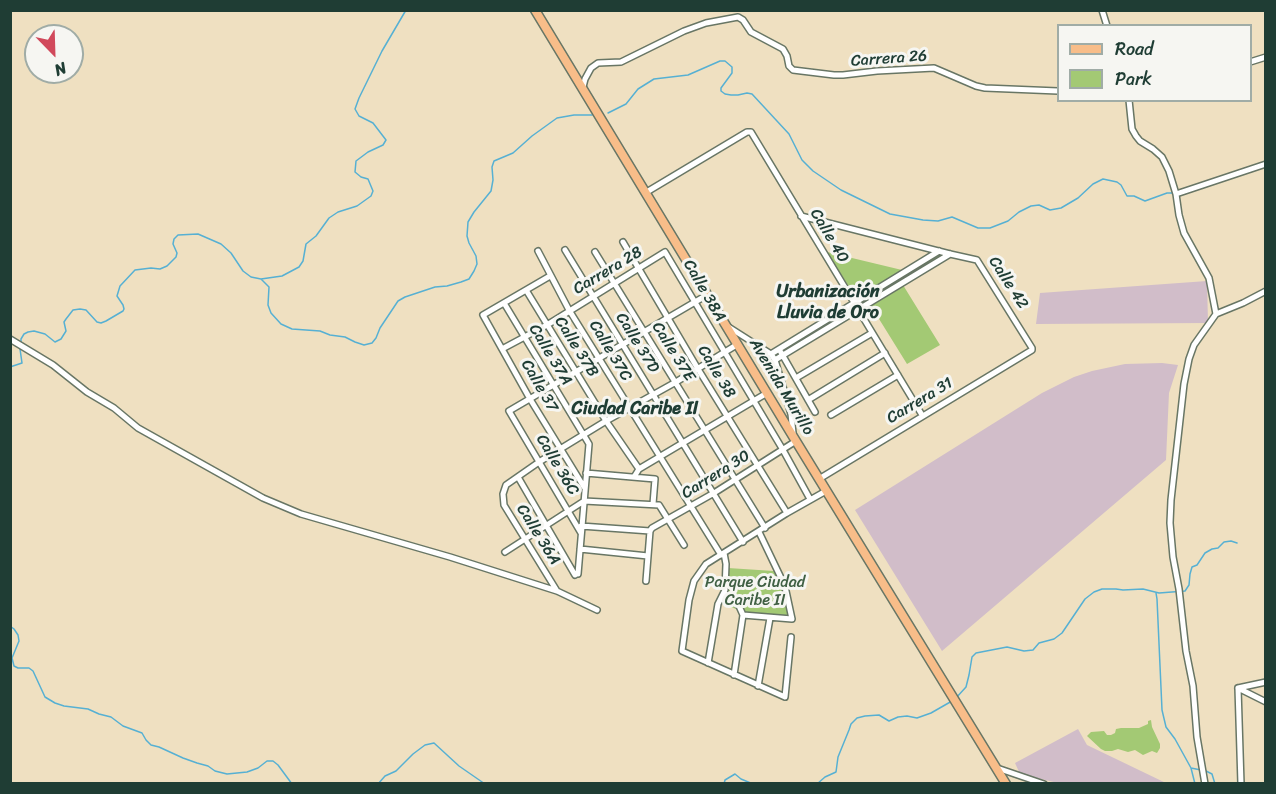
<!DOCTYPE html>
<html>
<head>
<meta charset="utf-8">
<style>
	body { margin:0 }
	#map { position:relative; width:1276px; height:794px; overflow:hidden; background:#efe0c1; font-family:Sriracha,sans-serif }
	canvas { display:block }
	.frame { position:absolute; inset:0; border:12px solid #1f3d34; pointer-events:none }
	.legend { position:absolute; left:1057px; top:24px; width:195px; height:78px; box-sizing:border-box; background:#f6f6f2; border:2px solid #a0aca6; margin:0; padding:8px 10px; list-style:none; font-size:18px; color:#1f3d34 }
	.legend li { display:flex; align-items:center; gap:12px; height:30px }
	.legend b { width:30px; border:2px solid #a0aca6 }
	.north { position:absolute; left:24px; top:24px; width:60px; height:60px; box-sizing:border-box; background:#f6f6f2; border:2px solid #a0aca6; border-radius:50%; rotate:157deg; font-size:16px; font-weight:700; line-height:24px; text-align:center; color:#1f3d34 }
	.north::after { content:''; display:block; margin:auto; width:21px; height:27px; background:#d1495b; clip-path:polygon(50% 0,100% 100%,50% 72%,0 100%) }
</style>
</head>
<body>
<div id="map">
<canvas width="1276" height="794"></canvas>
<div class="frame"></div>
<ul class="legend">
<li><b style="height:8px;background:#f8bd89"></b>Road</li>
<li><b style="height:16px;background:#a3c974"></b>Park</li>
</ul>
<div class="north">N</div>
</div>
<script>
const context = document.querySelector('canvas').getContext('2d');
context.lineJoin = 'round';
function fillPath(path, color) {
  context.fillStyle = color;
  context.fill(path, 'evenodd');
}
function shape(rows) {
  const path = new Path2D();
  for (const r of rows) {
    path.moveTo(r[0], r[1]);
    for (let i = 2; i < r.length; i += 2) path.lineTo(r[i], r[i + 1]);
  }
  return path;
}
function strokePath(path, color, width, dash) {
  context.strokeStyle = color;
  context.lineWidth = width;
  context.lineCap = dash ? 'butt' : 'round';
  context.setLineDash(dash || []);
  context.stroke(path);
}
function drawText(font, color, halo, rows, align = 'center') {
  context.font = font + ' Sriracha,sans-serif';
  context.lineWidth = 6;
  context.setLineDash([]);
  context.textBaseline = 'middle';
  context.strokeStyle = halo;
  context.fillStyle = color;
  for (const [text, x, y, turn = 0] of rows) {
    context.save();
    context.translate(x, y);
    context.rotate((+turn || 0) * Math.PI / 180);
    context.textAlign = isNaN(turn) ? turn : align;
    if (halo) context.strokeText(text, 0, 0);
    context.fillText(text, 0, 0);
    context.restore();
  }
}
fillPath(shape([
	[1207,281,1208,323,1036,324,1040,293],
	[1162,363,1178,365,1169,393,1166,460,942,651,855,510,1042,393,1074,377,1092,371,1125,364],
	[1078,729,1087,745,1168,784,1058,783,1020,774,1015,763]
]), '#d1bdc9');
fillPath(shape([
	[827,252,902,270,856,298],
	[938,254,943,255,859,307,857,303],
	[903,285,940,345,907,364,871,306],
	[854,306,855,309,785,352,783,349],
	[728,568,774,571,780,577,784,590,788,616,746,613,721,603,728,593],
	[1151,720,1152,727,1160,744,1160,748,1157,753,1152,751,1143,755,1135,750,1128,752,1118,749,1112,751,1105,751,1101,749,1087,736,1091,732,1104,731,1107,735,1111,735,1115,733,1116,729,1121,728,1139,728,1148,724,1148,721]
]), '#a3c974');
strokePath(shape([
	[608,113,626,104,638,89,654,79,688,75,720,61,725,61,732,67,732,73,721,88,721,91,725,94,731,95,738,95,747,93,752,94,789,134,802,160,813,171,841,190,890,214,923,220,938,221,952,217,978,228,990,228,1008,221,1019,212,1031,206,1039,205,1050,210,1061,208,1078,198,1093,184,1103,179,1117,182,1121,185,1127,196,1134,196,1145,201,1167,193,1173,193],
	[261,279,269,287,268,305,271,313,281,324,292,329,320,331,330,335,345,337,355,342,364,345,372,343,376,338,380,328,398,301,405,297,435,287,447,286,461,282,469,279,474,271,477,264,476,256,469,243,467,236,468,222,474,212,491,191,493,180,492,167,494,161,513,153,532,136,557,118,574,115,592,115],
	[21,344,21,339,24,334,28,332,34,331,45,334,55,342,61,339,66,331,64,322,66,319,73,310,80,309,86,310,97,322,101,323,106,321,123,311,124,309,123,305,117,296,120,286,135,270,151,268,160,269,167,266,176,257,177,253,173,244,174,239,178,235,198,234,221,244,231,253,243,271,251,277,261,279,282,276,299,267,303,261,306,244,316,236,329,218,338,212,357,206,371,196,373,191,368,179,361,177,355,172,356,161,368,152,383,145,386,140,373,123,359,116,355,109,359,98,382,51,406,10],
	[10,367,22,363,20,349],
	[1156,593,1157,599,1162,710,1166,727,1175,739,1191,768,1201,770],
	[10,626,14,629,18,635,19,641,12,658,14,666,18,668,29,668,33,671,45,697,55,703,64,706,88,709,99,714,111,717,123,726,142,733,146,740,151,745,159,747,183,758,197,763,208,766,215,771,227,774,247,772,258,768,267,761,273,761,278,765,292,784],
	[956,698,966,687,969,675,972,657,976,653,1007,647,1024,651,1033,650,1039,643,1054,639,1062,633,1085,599,1094,592,1102,589,1116,589,1123,590,1143,589,1159,593,1185,591,1189,585,1190,574,1192,567,1197,565,1205,553,1212,549,1218,548,1224,542,1231,541,1237,543],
	[1191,768,1195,784],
	[1206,771,1212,774,1215,784],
	[378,784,385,776,396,771,413,754,425,745,434,743,459,766,485,784],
	[724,784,725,780,735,774,741,779,753,784],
	[817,784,825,777,836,772,838,757,849,730,851,724,857,718,865,716,879,715,889,721,898,717,907,716,917,718,931,713,952,701]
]), '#56b0d3', 1.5);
const minor = shape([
	[1102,10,1107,26],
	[1250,62,1266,57],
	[583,87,585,79,591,68,598,63,621,62,684,31,706,23,738,17,743,20,751,32,783,49,787,56,789,66,793,70,834,75,843,75,877,71,934,68,976,86,985,88,1058,91],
	[1129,100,1132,129,1136,136,1140,141,1153,149,1162,157,1169,171,1176,194,1179,215,1184,233,1209,278,1216,314],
	[645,193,747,132,751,132,922,415],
	[1176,194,1266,164],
	[801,216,950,254,977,260,1032,348,1032,350,819,479],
	[623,242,698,369,787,513],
	[565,250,743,542],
	[538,251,569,310,721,555],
	[595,252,765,528],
	[550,276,483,315,530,399,584,487],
	[526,290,606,421,639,469],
	[504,303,589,444,578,574],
	[1216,314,1243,303,1266,291],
	[727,326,771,354,775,360,791,414,793,433],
	[10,339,53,365,87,392,114,408,138,428,263,498,301,514,450,557,557,591,597,610],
	[502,349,547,325,665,252,783,450,810,499],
	[779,349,815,412],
	[771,354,939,251],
	[775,360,950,254],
	[796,378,872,333],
	[808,400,885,353],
	[831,415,898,375],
	[586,473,655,479,653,504],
	[518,477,575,575],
	[634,477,639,469,767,393],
	[581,526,650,531],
	[650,531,652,528,714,493,796,441],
	[581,533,509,411,707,295],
	[580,549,648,556],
	[505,552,584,501,659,505,684,545],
	[646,581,650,531],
	[557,591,504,505,503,494,506,485,539,462,606,421,676,382,738,344],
	[724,593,739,606,743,615,792,619,786,591,782,580,759,532],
	[791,637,785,697,682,651,689,600,694,581,706,564,787,513,826,491],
	[708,663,718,604,725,590,726,564,724,553],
	[734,675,743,615],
	[758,686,770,618],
	[1238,688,1241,784],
	[1238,688,1266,702],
	[1238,688,1266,682],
	[997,768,1044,784],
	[1205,784,1197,737,1193,686,1186,651,1179,589,1173,557,1170,523,1171,500,1184,384,1189,359,1194,345,1216,314]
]);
const primary = shape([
	[535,10,794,438,1006,784]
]);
strokePath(minor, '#687665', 8);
strokePath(primary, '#687665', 11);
strokePath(minor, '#fff', 5);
strokePath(primary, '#f8bd89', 8);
drawText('16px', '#1f3d34', '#f6f6f2', [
	["Carrera 26",889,59,-4],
	["Calle 40",829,236,59],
	["Carrera 28",608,271,-31],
	["Calle 42",1008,283,57],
	["Calle 38A",704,291,60],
	["Calle 37D",637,343,58],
	["Calle 37B",576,347,58],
	["Calle 37C",610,351,59],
	["Calle 37E",673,352,58],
	["Calle 37A",550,355,59],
	["Calle 38",716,372,59],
	["Calle 37",539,386,60],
	["Avenida Murillo",781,387,59],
	["Carrera 31",920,401,-31],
	["Calle 36C",557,465,59],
	["Carrera 30",716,475,-32],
	["Calle 36A",538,535,58]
]);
drawText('16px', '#406044', '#f6f6f2', [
	["Parque Ciudad",755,583],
	["Caribe II",755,601]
]);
drawText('bold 18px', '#1f3d34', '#f6f6f2', [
	["Urbanización",828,292],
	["Lluvia de Oro",828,313],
	["Ciudad Caribe II",635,409]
]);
</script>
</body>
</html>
